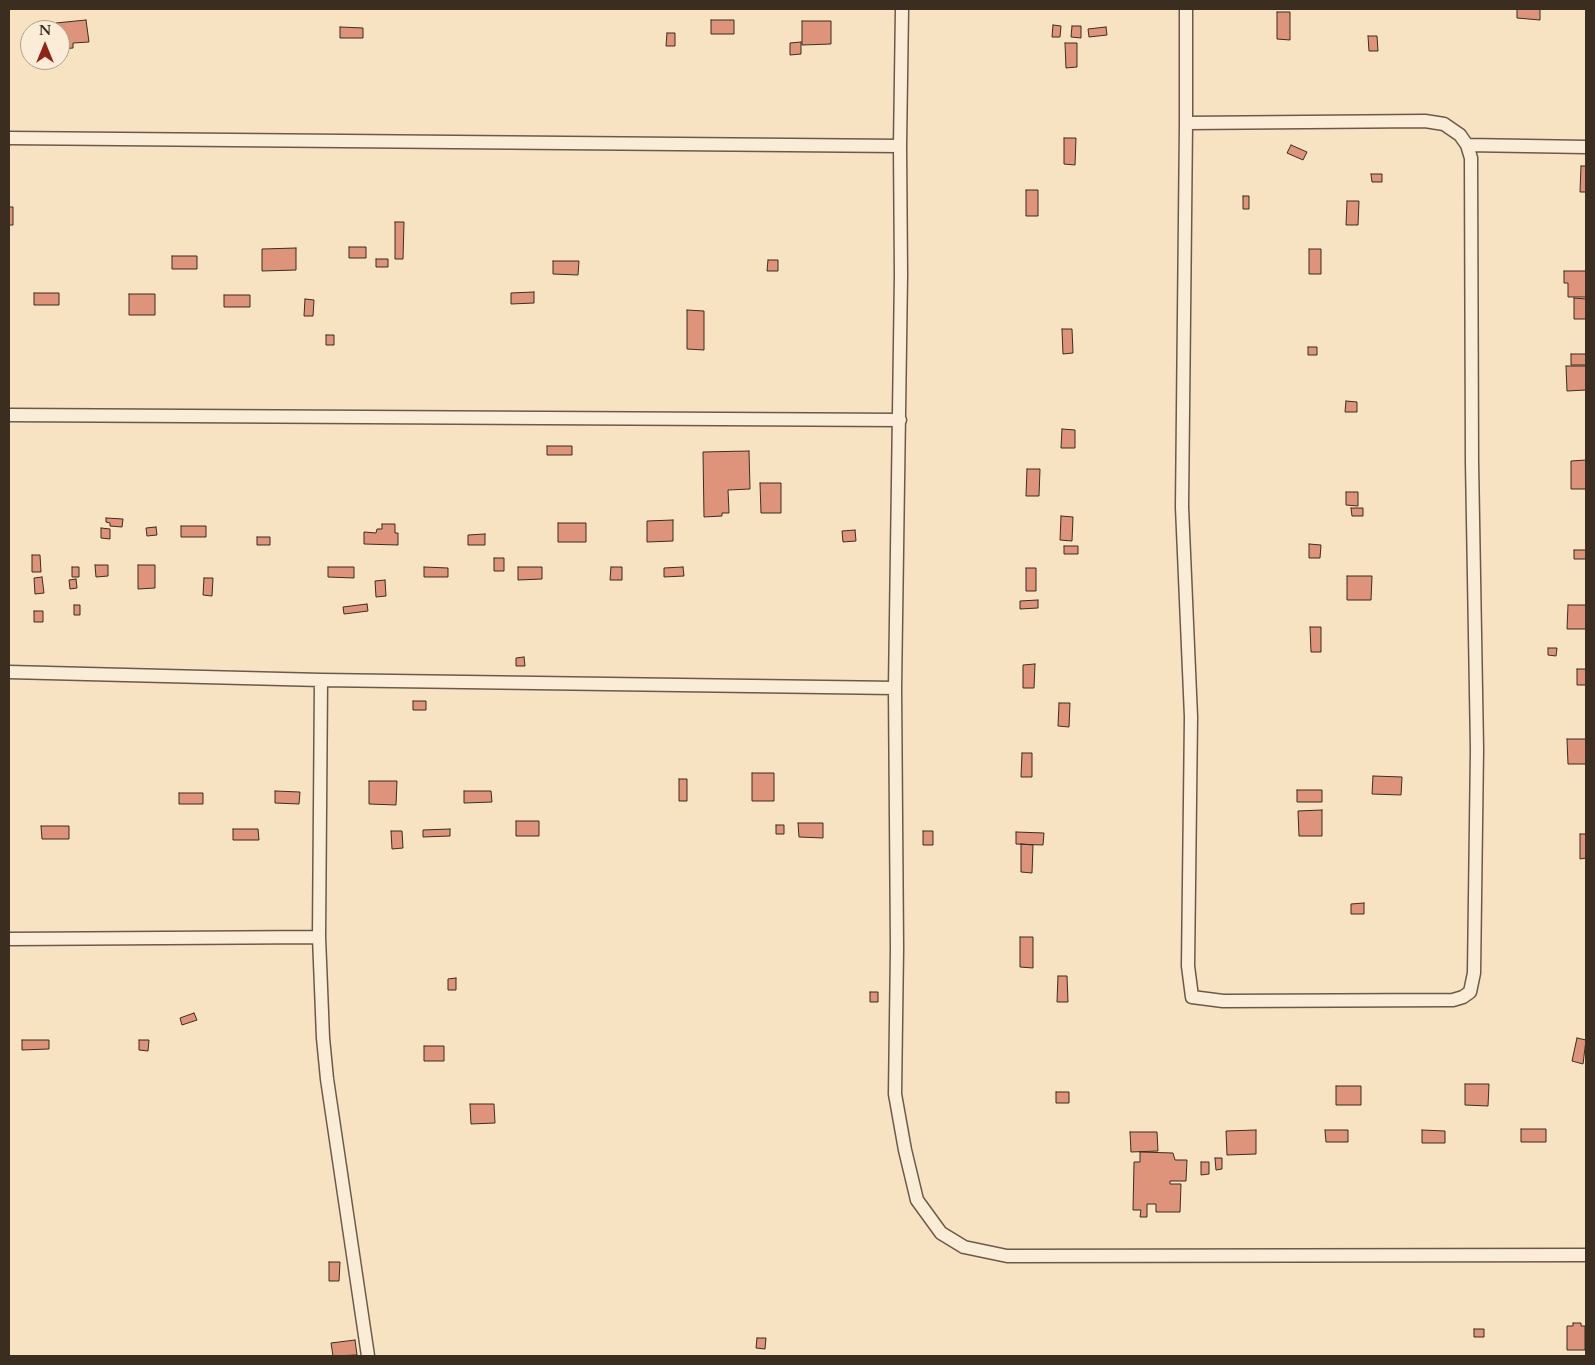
<!DOCTYPE html>
<html>
<head>
<meta charset="utf-8">
<style>
	body { margin:0 }
	#map { position:relative; width:1595px; height:1365px; overflow:hidden; background:#f7e2c2; font-family:Cardo,serif }
	canvas { display:block }
	.frame { position:absolute; inset:0; border:10px solid #3c2d21; pointer-events:none }
	.north { position:absolute; left:20px; top:20px; width:50px; height:50px; box-sizing:border-box; background:#faecd7; border:1px solid #aea08e; border-radius:50%; rotate:0deg; font-size:14px; font-weight:700; line-height:20px; text-align:center; color:#3c2d21 }
	.north::after { content:''; display:block; margin:auto; width:18px; height:22px; background:#8f2418; clip-path:polygon(50% 0,100% 100%,50% 72%,0 100%) }
</style>
</head>
<body>
<div id="map">
<canvas width="1595" height="1365"></canvas>
<div class="frame"></div>
<div class="north">N</div>
</div>
<script>
const context = document.querySelector('canvas').getContext('2d');
context.lineJoin = 'round';
function fillPath(path, color) {
  context.fillStyle = color;
  context.fill(path, 'evenodd');
}
function shape(rows) {
  const path = new Path2D();
  for (const r of rows) {
    path.moveTo(r[0], r[1]);
    for (let i = 2; i < r.length; i += 2) path.lineTo(r[i], r[i + 1]);
  }
  return path;
}
function strokePath(path, color, width, dash) {
  context.strokeStyle = color;
  context.lineWidth = width;
  context.lineCap = dash ? 'butt' : 'round';
  context.setLineDash(dash || []);
  context.stroke(path);
}
const building = shape([
	[1517,9,1540,9,1540,20,1517,18,1517,9],
	[1277,12,1290,12,1290,40,1277,39,1277,12],
	[86,20,89,42,73,43,73,48,60,49,60,30,57,30,56,23,86,20],
	[711,20,734,20,734,34,711,34,711,20],
	[802,21,831,21,831,44,802,45,802,21],
	[1053,25,1061,26,1060,37,1052,37,1053,25],
	[1072,26,1081,26,1081,38,1071,37,1072,26],
	[340,27,363,28,363,38,340,38,340,27],
	[1106,27,1107,35,1089,37,1088,29,1106,27],
	[667,33,675,33,675,46,666,46,667,33],
	[1368,36,1377,36,1378,51,1369,51,1368,36],
	[801,42,801,54,790,55,790,43,801,42],
	[1065,43,1077,43,1077,67,1066,68,1065,43],
	[1064,138,1076,138,1075,165,1064,164,1064,138],
	[1291,145,1307,152,1303,160,1287,153,1291,145],
	[1581,166,1586,166,1586,192,1580,192,1581,166],
	[1371,174,1382,174,1382,182,1372,182,1371,174],
	[1026,190,1038,190,1038,216,1026,216,1026,190],
	[1243,196,1249,196,1249,209,1243,209,1243,196],
	[1347,201,1359,201,1358,225,1346,225,1347,201],
	[9,207,13,207,13,225,9,225,9,207],
	[395,222,404,222,403,259,395,259,395,222],
	[349,247,366,247,366,258,349,258,349,247],
	[296,248,296,270,262,271,262,249,296,248],
	[1309,249,1321,249,1321,274,1309,274,1309,249],
	[172,256,197,256,197,269,172,269,172,256],
	[376,259,388,259,388,267,376,267,376,259],
	[768,260,778,260,778,271,767,271,768,260],
	[553,261,579,261,578,275,553,274,553,261],
	[1564,271,1586,271,1586,297,1568,297,1568,283,1564,283,1564,271],
	[534,292,534,303,511,304,511,293,534,292],
	[34,293,59,293,59,305,34,305,34,293],
	[129,294,155,294,155,315,129,315,129,294],
	[224,295,250,295,250,307,224,307,224,295],
	[1574,298,1586,299,1586,319,1574,319,1574,298],
	[305,299,314,300,313,316,304,316,305,299],
	[687,310,704,311,704,350,687,349,687,310],
	[1062,329,1072,329,1073,353,1063,354,1062,329],
	[326,335,334,335,334,345,326,345,326,335],
	[1308,347,1317,347,1317,355,1308,355,1308,347],
	[1571,354,1586,354,1586,365,1571,365,1571,354],
	[1566,366,1586,366,1586,390,1567,391,1566,366],
	[1346,401,1357,402,1357,412,1345,412,1346,401],
	[1062,429,1075,430,1075,448,1061,448,1062,429],
	[547,446,572,446,572,455,547,455,547,446],
	[749,451,750,489,728,490,729,513,722,513,722,516,704,517,703,452,749,451],
	[1586,460,1586,489,1571,489,1571,461,1586,460],
	[1027,469,1040,469,1039,496,1026,496,1027,469],
	[760,483,781,483,781,513,761,513,760,483],
	[1346,492,1358,492,1358,506,1346,505,1346,492],
	[1351,508,1363,508,1363,516,1352,516,1351,508],
	[1061,516,1073,517,1072,541,1060,540,1061,516],
	[106,518,123,519,122,527,110,526,110,523,106,522,106,518],
	[673,520,673,541,647,542,647,521,673,520],
	[558,523,586,523,586,542,558,542,558,523],
	[382,524,395,524,395,533,398,533,398,545,364,544,364,532,376,533,377,529,382,529,382,524],
	[181,526,206,526,206,537,181,537,181,526],
	[156,527,157,535,147,536,146,528,156,527],
	[101,528,110,529,110,539,101,538,101,528],
	[855,530,856,541,843,542,842,531,855,530],
	[485,534,485,545,468,545,468,535,485,534],
	[257,537,270,537,270,545,257,545,257,537],
	[1309,544,1321,545,1320,558,1309,558,1309,544],
	[1064,546,1078,546,1078,554,1064,554,1064,546],
	[1574,550,1586,550,1586,559,1574,559,1574,550],
	[32,555,40,555,41,572,32,572,32,555],
	[494,558,504,558,504,571,494,571,494,558],
	[95,565,108,565,108,576,96,577,95,565],
	[138,565,155,565,155,588,138,589,138,565],
	[72,567,79,567,79,577,72,577,72,567],
	[328,567,354,567,354,578,328,577,328,567],
	[424,567,448,568,448,577,424,577,424,567],
	[518,567,542,567,542,579,518,580,518,567],
	[611,567,622,567,622,580,610,580,611,567],
	[683,567,684,576,664,577,664,568,683,567],
	[1026,568,1036,568,1036,591,1026,591,1026,568],
	[1347,576,1372,576,1371,600,1347,600,1347,576],
	[42,577,44,593,35,594,34,578,42,577],
	[204,578,213,578,212,596,203,595,204,578],
	[76,579,77,588,70,589,69,580,76,579],
	[385,580,386,596,376,597,375,581,385,580],
	[1038,600,1038,608,1020,609,1020,601,1038,600],
	[367,604,368,611,344,614,343,607,367,604],
	[74,605,80,605,80,615,74,615,74,605],
	[1568,605,1586,605,1586,629,1567,629,1568,605],
	[34,611,43,611,43,622,34,622,34,611],
	[1310,627,1321,627,1321,652,1311,652,1310,627],
	[1548,648,1557,648,1556,656,1548,655,1548,648],
	[524,657,525,666,516,666,516,658,524,657],
	[1035,664,1034,688,1023,688,1023,665,1035,664],
	[1577,669,1586,669,1586,685,1577,685,1577,669],
	[413,701,426,701,426,710,413,710,413,701],
	[1059,703,1070,703,1069,727,1058,726,1059,703],
	[1567,739,1586,739,1586,764,1568,764,1567,739],
	[1022,753,1032,753,1032,777,1021,777,1022,753],
	[752,773,774,773,774,801,752,801,752,773],
	[1373,776,1402,777,1401,795,1372,794,1373,776],
	[679,779,687,779,687,801,679,801,679,779],
	[369,781,397,781,396,805,369,804,369,781],
	[1297,790,1322,790,1322,802,1297,802,1297,790],
	[275,791,300,792,299,804,275,803,275,791],
	[464,791,491,791,492,802,464,803,464,791],
	[179,793,203,793,203,804,179,804,179,793],
	[1322,810,1322,836,1299,836,1298,811,1322,810],
	[516,821,539,821,539,836,516,836,516,821],
	[798,823,823,823,823,838,799,837,798,823],
	[776,825,784,825,784,834,776,834,776,825],
	[41,826,69,826,69,839,42,839,41,826],
	[233,829,258,829,259,840,233,840,233,829],
	[450,829,450,836,423,837,423,830,450,829],
	[391,831,402,831,403,848,392,849,391,831],
	[923,831,933,831,933,845,923,845,923,831],
	[1016,832,1044,833,1043,845,1016,844,1016,832],
	[1580,834,1586,834,1586,858,1580,859,1580,834],
	[1021,844,1033,845,1032,873,1021,872,1021,844],
	[1364,903,1364,914,1351,914,1351,904,1364,903],
	[1020,937,1033,937,1033,968,1020,967,1020,937],
	[1058,976,1067,976,1068,1002,1057,1002,1058,976],
	[456,978,456,990,448,990,448,979,456,978],
	[870,992,878,992,878,1002,870,1002,870,992],
	[194,1013,197,1020,182,1025,180,1018,194,1013],
	[1577,1038,1586,1040,1583,1064,1572,1061,1577,1038],
	[22,1040,49,1040,49,1049,22,1050,22,1040],
	[139,1040,149,1040,148,1051,139,1050,139,1040],
	[424,1046,444,1046,444,1061,424,1061,424,1046],
	[1465,1084,1489,1084,1488,1106,1465,1105,1465,1084],
	[1336,1086,1361,1086,1361,1105,1336,1105,1336,1086],
	[1056,1092,1069,1092,1069,1103,1056,1103,1056,1092],
	[470,1104,494,1104,495,1123,471,1124,470,1104],
	[1521,1129,1546,1129,1546,1142,1521,1142,1521,1129],
	[1256,1130,1256,1154,1227,1155,1226,1131,1256,1130],
	[1325,1130,1348,1130,1348,1142,1326,1142,1325,1130],
	[1422,1130,1445,1131,1445,1143,1422,1143,1422,1130],
	[1130,1132,1157,1132,1158,1151,1131,1152,1130,1132],
	[1140,1152,1173,1153,1175,1160,1187,1160,1186,1181,1170,1181,1170,1184,1181,1184,1180,1212,1156,1212,1156,1204,1147,1204,1147,1217,1140,1217,1141,1210,1133,1210,1134,1162,1140,1162,1140,1152],
	[1215,1158,1222,1158,1222,1169,1216,1170,1215,1158],
	[1201,1162,1209,1162,1209,1174,1201,1175,1201,1162],
	[329,1262,340,1262,339,1281,329,1281,329,1262],
	[1573,1323,1581,1323,1581,1326,1585,1326,1585,1350,1567,1350,1567,1326,1573,1326,1573,1323],
	[1474,1329,1484,1329,1484,1337,1474,1337,1474,1329],
	[757,1338,766,1338,765,1349,756,1348,757,1338],
	[355,1340,357,1355,333,1356,331,1343,355,1340]
]);
fillPath(building, '#dd947a');
strokePath(building, '#3c2d21', 1);
const street = shape([
	[902,9,900,146,901,275,895,688,897,948,895,1094,905,1150,917,1200,941,1233,964,1247,1007,1256,1586,1255],
	[1186,9,1186,123,1182,507,1191,717,1188,966,1192,997,1223,1001,1453,1000,1463,997,1470,992,1474,973,1477,749,1472,462,1471,158,1467,145,1460,135,1444,124,1425,121,1186,123],
	[9,138,900,146],
	[1467,145,1586,147],
	[9,415,900,420],
	[9,672,321,680,895,688],
	[321,680,319,937,323,1038,327,1079,368,1356],
	[9,939,319,937]
]);
strokePath(street, '#6b5a49', 15);
strokePath(street, '#faecd7', 12);
</script>
</body>
</html>
